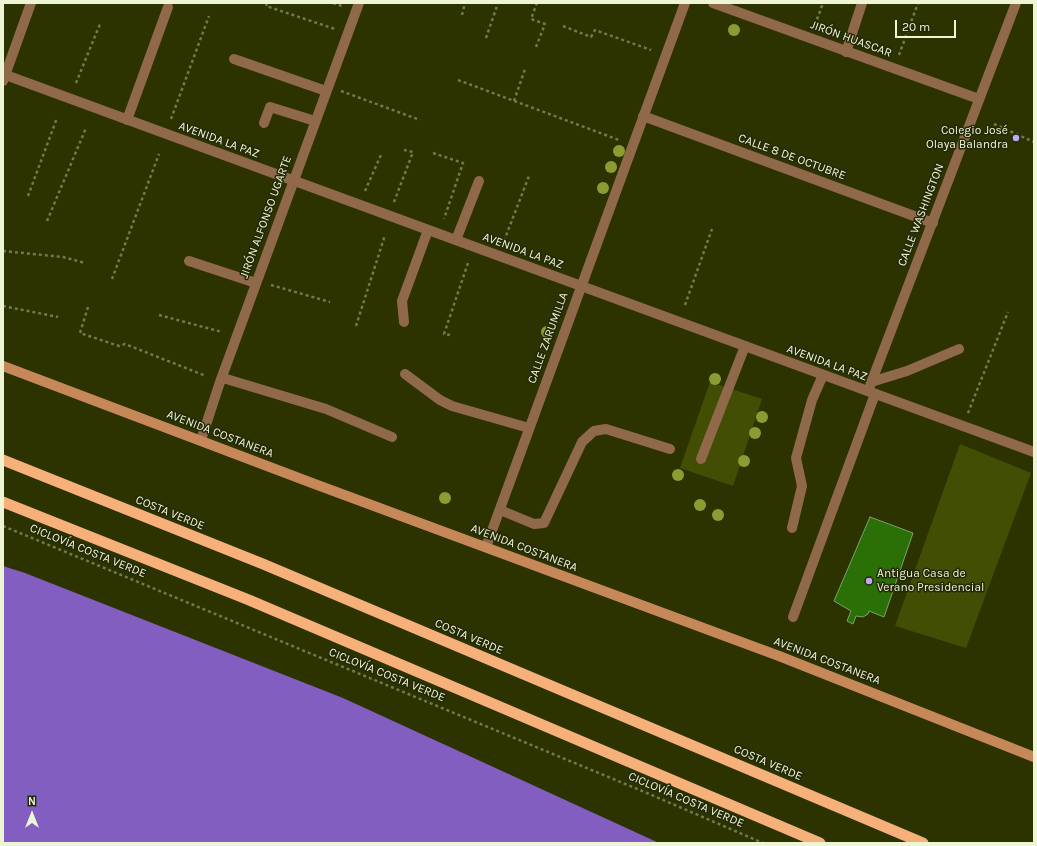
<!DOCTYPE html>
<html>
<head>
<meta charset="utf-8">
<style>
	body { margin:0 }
	#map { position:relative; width:1037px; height:846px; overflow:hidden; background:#2c3301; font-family:Karla,sans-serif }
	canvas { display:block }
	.frame { position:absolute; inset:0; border:4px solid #edf5d4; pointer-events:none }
	.north { position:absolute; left:12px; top:794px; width:40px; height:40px; -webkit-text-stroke:3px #232807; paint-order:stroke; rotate:0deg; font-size:11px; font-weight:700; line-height:16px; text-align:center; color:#edf5d4 }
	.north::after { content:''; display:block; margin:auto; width:14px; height:18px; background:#edf5d4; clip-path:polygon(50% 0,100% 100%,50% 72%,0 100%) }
	.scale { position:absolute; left:895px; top:20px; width:61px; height:18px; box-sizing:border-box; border:2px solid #edf5d4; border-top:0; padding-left:5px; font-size:12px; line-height:14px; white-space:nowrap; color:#edf5d4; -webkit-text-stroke:3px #232807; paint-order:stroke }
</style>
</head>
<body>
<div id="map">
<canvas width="1037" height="846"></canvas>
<div class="frame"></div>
<div class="north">N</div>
<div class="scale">20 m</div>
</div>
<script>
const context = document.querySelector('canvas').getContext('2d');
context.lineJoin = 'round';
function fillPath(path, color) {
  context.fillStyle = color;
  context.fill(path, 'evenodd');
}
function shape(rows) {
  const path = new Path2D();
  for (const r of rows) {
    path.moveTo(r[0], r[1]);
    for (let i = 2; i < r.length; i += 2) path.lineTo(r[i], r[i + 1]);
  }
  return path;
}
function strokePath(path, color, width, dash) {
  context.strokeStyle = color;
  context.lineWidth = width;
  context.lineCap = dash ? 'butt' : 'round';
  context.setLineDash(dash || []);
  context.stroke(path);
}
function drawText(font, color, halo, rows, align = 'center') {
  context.font = font + ' Karla,sans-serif';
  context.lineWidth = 3;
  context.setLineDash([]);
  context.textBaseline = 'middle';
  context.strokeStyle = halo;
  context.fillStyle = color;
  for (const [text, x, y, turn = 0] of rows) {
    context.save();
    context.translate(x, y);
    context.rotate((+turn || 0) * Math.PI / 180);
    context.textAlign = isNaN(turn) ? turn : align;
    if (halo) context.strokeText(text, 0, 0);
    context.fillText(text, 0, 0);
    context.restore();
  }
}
fillPath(shape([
	[710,382,762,399,733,486,680,468],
	[960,444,1031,473,966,648,895,626]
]), '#434e05');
fillPath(shape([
	[3,566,25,573,343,698,659,843,3,843]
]), '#815ebf');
const building = shape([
	[870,517,913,533,884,617,869,611,868,614,863,617,856,616,853,624,847,621,851,611,834,601,870,517]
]);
fillPath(building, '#2b7006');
strokePath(building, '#7aa26d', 1);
strokePath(shape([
	[267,3,266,6,335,29],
	[333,3,342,6],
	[462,15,465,3],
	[815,25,823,3],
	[563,26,591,37,595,30,651,50],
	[486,38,498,3],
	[536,47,545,24,531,19,537,3],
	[899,55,918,3],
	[458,80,619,140],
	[76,83,100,24],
	[341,91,420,120],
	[514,101,525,69],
	[171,119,209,16],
	[994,124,1034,142],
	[433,153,463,163,444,219],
	[365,191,381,155],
	[28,196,57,118],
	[394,202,413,152,404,150],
	[47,221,86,128],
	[504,241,529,176],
	[3,251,63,257,85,263],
	[112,279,159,154],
	[271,285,330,302],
	[685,305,712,229],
	[3,306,58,317],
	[88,307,80,333,119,346,125,344,206,376],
	[159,315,222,332],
	[356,326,385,235],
	[450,335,444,334,468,263],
	[968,413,1008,312],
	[3,526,647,793,763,843]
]), '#72794d', 2.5, [3, 3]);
strokePath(shape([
	[846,52,862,3],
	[234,59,326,91],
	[127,120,168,7],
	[264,123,270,107,315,121],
	[456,240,479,181],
	[189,261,256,283],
	[404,322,402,301,428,230],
	[405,374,440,400,452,406,529,428],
	[223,378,326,409,392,437],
	[871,382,907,371,959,349],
	[701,459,745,346],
	[500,510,534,524,544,523,582,442,594,431,606,429,670,449],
	[792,528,802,486,796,458,812,400,823,375],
	[793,617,875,394]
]), '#90694b', 10);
strokePath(shape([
	[713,3,979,99],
	[3,81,31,3],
	[643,116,933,223],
	[868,391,1016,3],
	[201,440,220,382,359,3],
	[486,547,685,3]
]), '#90694b', 10);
strokePath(shape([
	[3,74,1034,452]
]), '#90694b', 10);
strokePath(shape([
	[3,366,312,483,779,656,1034,757]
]), '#c68858', 10);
strokePath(shape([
	[3,460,263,564,923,843],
	[3,502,249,600,820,843]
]), '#f6b17b', 11);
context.fillStyle = '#8b9d32';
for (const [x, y] of [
	[734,30],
	[619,151],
	[611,167],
	[603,188],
	[547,332],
	[715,379],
	[762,417],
	[755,433],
	[744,461],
	[678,475],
	[445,498],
	[700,505],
	[718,515]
]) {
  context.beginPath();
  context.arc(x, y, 6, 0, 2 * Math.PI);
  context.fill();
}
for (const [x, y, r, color] of [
	[1016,138,4,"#c0a8f4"],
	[869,581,4,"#c0a8f4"]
]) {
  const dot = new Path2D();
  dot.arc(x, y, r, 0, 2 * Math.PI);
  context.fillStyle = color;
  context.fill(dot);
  strokePath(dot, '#232807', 1.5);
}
drawText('12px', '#edf5d4', '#232807', [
	["JIRÓN HUASCAR",851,39,20],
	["AVENIDA LA PAZ",219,140,20],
	["CALLE 8 DE OCTUBRE",792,157,20],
	["CALLE WASHINGTON",921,215,-69],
	["JIRÓN ALFONSO UGARTE",266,217,-70],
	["AVENIDA LA PAZ",523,251,20],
	["CALLE ZARUMILLA",548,338,-70],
	["AVENIDA LA PAZ",827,363,20],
	["AVENIDA COSTANERA",220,434,21],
	["COSTA VERDE",170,513,22],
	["AVENIDA COSTANERA",524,548,21],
	["CICLOVÍA COSTA VERDE",88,551,22],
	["COSTA VERDE",469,637,23],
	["AVENIDA COSTANERA",827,661,21],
	["CICLOVÍA COSTA VERDE",387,675,22],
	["COSTA VERDE",768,763,23],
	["CICLOVÍA COSTA VERDE",686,800,23]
]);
drawText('12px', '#edf5d4', '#232807', [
	["Colegio José",1008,131],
	["Olaya Balandra",1008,145],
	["Antigua Casa de",877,574,"left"],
	["Verano Presidencial",877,588,"left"]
], 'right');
</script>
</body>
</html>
